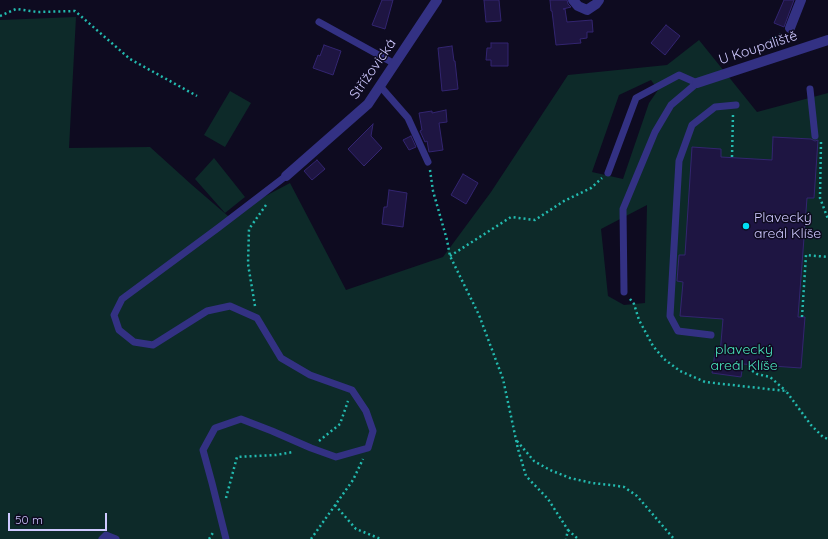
<!DOCTYPE html>
<html>
<head>
<meta charset="utf-8">
<style>
	body { margin:0 }
	#map { position:relative; width:828px; height:539px; overflow:hidden; background:#0e0b20; font-family:Quicksand,sans-serif }
	canvas { display:block }
	.scale { position:absolute; left:8px; top:513px; width:99px; height:18px; box-sizing:border-box; border:2px solid #cfc9ff; border-top:0; padding-left:5px; font-size:12px; line-height:14px; white-space:nowrap; color:#cfc9ff; -webkit-text-stroke:3px #0e0b20; paint-order:stroke }
</style>
</head>
<body>
<div id="map">
<canvas width="828" height="539"></canvas>
<div class="scale">50 m</div>
</div>
<script>
const context = document.querySelector('canvas').getContext('2d');
context.lineJoin = 'round';
function fillPath(path, color) {
  context.fillStyle = color;
  context.fill(path, 'evenodd');
}
function shape(rows) {
  const path = new Path2D();
  for (const r of rows) {
    path.moveTo(r[0], r[1]);
    for (let i = 2; i < r.length; i += 2) path.lineTo(r[i], r[i + 1]);
  }
  return path;
}
function strokePath(path, color, width, dash) {
  context.strokeStyle = color;
  context.lineWidth = width;
  context.lineCap = dash ? 'butt' : 'round';
  context.setLineDash(dash || []);
  context.stroke(path);
}
function drawText(font, color, halo, rows, align = 'center') {
  context.font = font + ' Quicksand,sans-serif';
  context.lineWidth = 3;
  context.setLineDash([]);
  context.textBaseline = 'middle';
  context.strokeStyle = halo;
  context.fillStyle = color;
  for (const [text, x, y, turn = 0] of rows) {
    context.save();
    context.translate(x, y);
    context.rotate((+turn || 0) * Math.PI / 180);
    context.textAlign = isNaN(turn) ? turn : align;
    if (halo) context.strokeText(text, 0, 0);
    context.fillText(text, 0, 0);
    context.restore();
  }
}
fillPath(shape([
	[76,17,69,148,150,147,192,185,228,216,290,183,346,290,443,257,491,192,568,75,667,65,699,40,757,112,828,93,828,539,0,539,0,20],
	[651,80,658,90,649,103,623,179,592,172,619,95],
	[647,205,645,303,624,305,608,296,601,229],
	[230,91,251,103,225,147,204,135],
	[214,158,245,197,225,213,195,179]
]), '#0d2a29');
const building = shape([
	[382,0,393,0,385,29,372,25,382,0],
	[484,0,499,0,501,21,486,22,484,0],
	[550,0,567,0,568,4,571,7,563,9,565,9,567,22,592,20,593,32,587,32,587,38,580,39,581,43,556,45,552,11,551,11,550,0],
	[784,0,794,0,784,27,774,23,784,0],
	[666,25,680,36,665,55,651,43,666,25],
	[491,43,508,43,508,66,491,66,491,60,486,60,487,48,491,48,491,43],
	[324,45,341,51,333,75,313,68,318,55,320,56,324,45],
	[452,46,454,61,455,61,458,89,442,91,438,48,452,46],
	[446,110,447,122,439,123,443,150,429,152,427,141,425,142,420,131,422,130,419,113,432,111,432,113,446,110],
	[373,124,371,136,382,148,364,166,348,149,373,124],
	[411,136,416,147,409,150,403,140,411,136],
	[773,137,811,139,815,141,818,140,814,198,807,198,798,317,805,317,801,368,743,364,741,377,712,373,715,353,720,354,723,319,680,316,683,282,677,281,679,255,685,255,692,147,721,149,721,157,772,160,773,137],
	[317,160,325,169,312,180,304,171,317,160],
	[463,174,478,183,466,204,451,195,463,174],
	[389,190,407,193,403,227,382,224,384,207,387,207,389,190]
]);
fillPath(building, '#1e1542');
strokePath(building, '#332570', 1);
strokePath(shape([
	[0,16,16,9,38,12,75,11,130,59,197,96],
	[754,52,764,44,782,34],
	[821,142,820,198,828,219],
	[732,157,733,114],
	[430,170,433,191,447,240,450,256,479,315,503,379,518,449,526,476,548,499,568,530,566,539],
	[450,256,511,217,535,220,564,201,591,188,602,178],
	[630,299,634,304,639,320,653,346,664,359,680,371,705,382,786,391,811,425,823,437,828,439],
	[255,306,248,264,249,229,266,205],
	[802,317,806,255,828,257],
	[748,368,757,374,770,377,786,391],
	[319,441,340,424,348,401],
	[517,441,534,461,550,470,570,478,592,483,611,485,624,487,637,496,674,539],
	[226,498,237,457,276,455,293,452],
	[335,505,356,529,381,539],
	[568,530,578,539],
	[209,539,214,531],
	[311,539,353,480,363,459]
]), '#23baaf', 2.5, [2, 3]);
strokePath(shape([
	[319,22,395,64],
	[380,86,408,118,428,162],
	[810,89,815,136],
	[608,173,636,98,679,75,697,83,671,105,655,132,623,209,624,292],
	[711,335,678,331,670,316,679,161,692,125,715,107,736,105],
	[102,539,106,535,116,539],
	[226,539,212,483,203,450,215,428,241,419,272,431,311,448,336,457,368,448,373,431,366,411,352,390,310,375,281,358,257,318,230,306,207,311,153,345,134,342,119,330,114,315,122,299,218,228,286,176]
]), '#333183', 7);
strokePath(shape([
	[573,0,578,6,587,10,596,4,599,0],
	[790,28,801,0],
	[697,83,828,40],
	[286,176,368,104,437,0]
]), '#333183', 10);
for (const [x, y, r, color] of [
	[746,226,4,"#00dff4"]
]) {
  const dot = new Path2D();
  dot.arc(x, y, r, 0, 2 * Math.PI);
  context.fillStyle = color;
  context.fill(dot);
  strokePath(dot, '#0e0b20', 1.5);
}
drawText('14px', '#cfc9ff', '#0e0b20', [
	["U Koupaliště",758,48,-18],
	["Střížovická",373,69,-55]
]);
drawText('14px', '#cfc9ff', '#0e0b20', [
	["Plavecký",754,218],
	["areál Klíše",754,234]
], 'left');
drawText('14px', '#4ce9c0', '#0e0b20', [
	["plavecký",744,350],
	["areál Klíše",744,366]
]);
</script>
</body>
</html>
